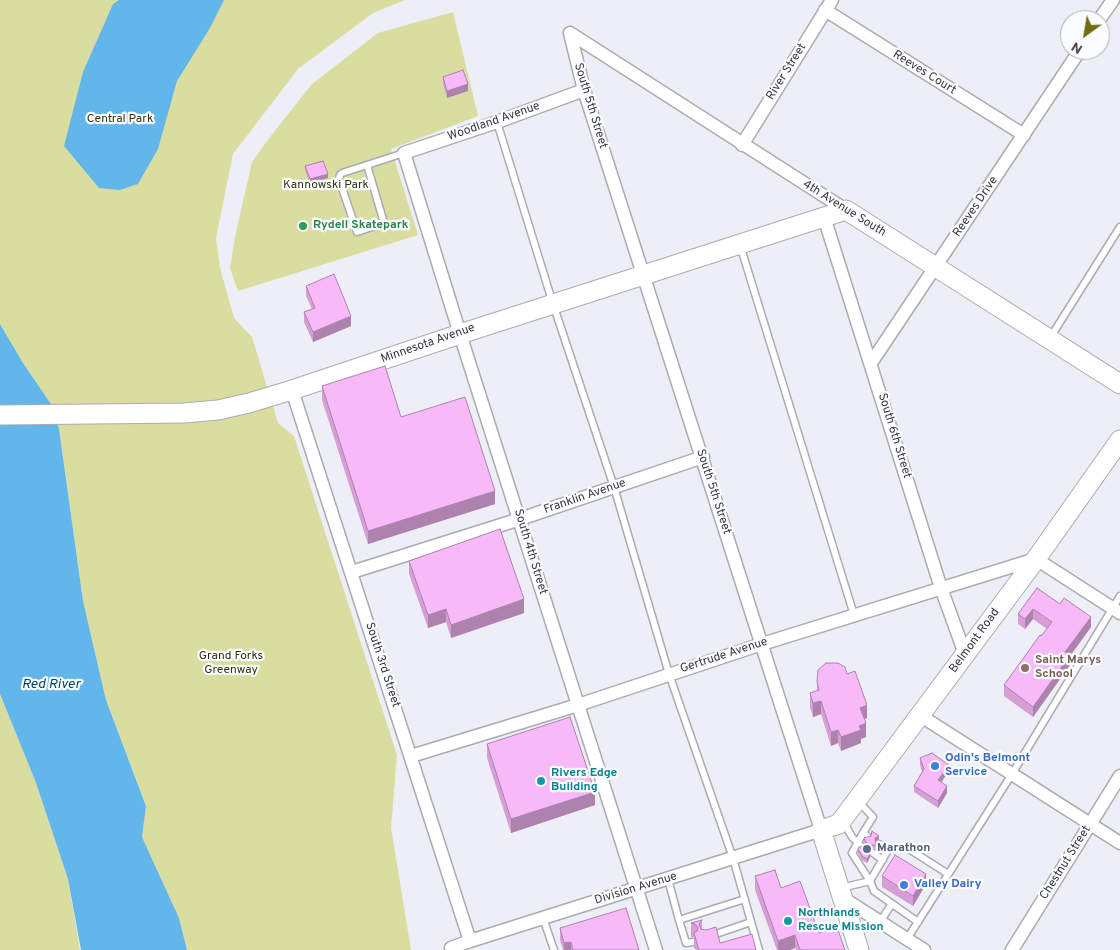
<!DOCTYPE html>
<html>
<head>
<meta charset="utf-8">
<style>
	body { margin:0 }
	#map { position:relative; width:1120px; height:950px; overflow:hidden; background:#edeef6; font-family:Overpass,sans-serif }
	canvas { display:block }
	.north { position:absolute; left:1060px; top:10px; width:50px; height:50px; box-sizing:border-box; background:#fbfcff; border:1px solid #aeaeb1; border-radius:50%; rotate:212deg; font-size:14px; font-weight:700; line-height:20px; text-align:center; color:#3a3a3d }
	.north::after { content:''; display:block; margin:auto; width:18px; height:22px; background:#726e0f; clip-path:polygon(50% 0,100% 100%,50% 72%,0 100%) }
</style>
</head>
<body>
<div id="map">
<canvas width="1120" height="950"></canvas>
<div class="north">N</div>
</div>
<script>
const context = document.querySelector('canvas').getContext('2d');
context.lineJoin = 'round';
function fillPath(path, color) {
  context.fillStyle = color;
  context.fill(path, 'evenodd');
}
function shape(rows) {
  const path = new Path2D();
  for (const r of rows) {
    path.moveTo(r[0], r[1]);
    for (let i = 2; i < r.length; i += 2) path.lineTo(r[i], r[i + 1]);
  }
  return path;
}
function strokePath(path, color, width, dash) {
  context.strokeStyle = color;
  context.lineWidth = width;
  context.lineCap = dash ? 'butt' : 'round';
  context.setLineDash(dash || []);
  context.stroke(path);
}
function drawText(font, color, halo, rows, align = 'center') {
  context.font = font + ' Overpass,sans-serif';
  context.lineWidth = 4.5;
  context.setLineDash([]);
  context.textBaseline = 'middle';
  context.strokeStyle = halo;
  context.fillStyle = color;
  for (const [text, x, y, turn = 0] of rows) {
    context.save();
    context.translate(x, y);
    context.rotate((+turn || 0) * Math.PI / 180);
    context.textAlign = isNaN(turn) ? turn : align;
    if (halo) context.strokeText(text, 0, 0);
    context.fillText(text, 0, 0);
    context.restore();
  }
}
fillPath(shape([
	[0,0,405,0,373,13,298,69,233,154,216,238,220,268,234,318,252,337,278,423,294,436,397,755,391,828,411,950,187,950,179,918,142,837,146,805,106,700,83,601,59,429,51,404,23,363,0,324],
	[453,12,478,116,391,149,418,235,238,291,230,268,235,237,252,162,270,137,312,84,378,33],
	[0,694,36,783,68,879,80,950,0,950]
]), '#d9dd9f');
fillPath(shape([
	[119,0,224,0,210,28,177,81,158,149,138,184,120,190,99,188,64,146,83,72,113,4],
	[0,324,23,363,51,404,59,429,83,601,106,700,146,806,142,837,179,918,187,950,81,950,68,879,36,783,0,694]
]), '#63b6e9');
const lane = shape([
	[497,122,553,304,614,487,669,674,733,858,759,950],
	[367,165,384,223,357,232,339,179,340,175,342,173,367,165,404,153],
	[740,245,854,615],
	[1050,338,1120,227],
	[858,801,873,817,863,833,867,836],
	[843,821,852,837,861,846],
	[879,844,888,850,870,881,874,891,918,922],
	[909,849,948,874],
	[873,853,883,860],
	[668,879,679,920,745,899],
	[841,888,870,881,852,853,863,833],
	[543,918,554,950],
	[679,920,686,943,693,942],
	[880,922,891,905],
	[710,936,751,922],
	[907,939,1012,774,1120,596]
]);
const street = shape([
	[825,10,1024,135],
	[1099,20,1113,0],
	[570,33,846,210],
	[584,90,497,122,404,153,460,334,656,950],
	[742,145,832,0],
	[824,217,941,588,965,654],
	[871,363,1080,50],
	[292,390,470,941],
	[352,572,520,519,703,457],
	[921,716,1120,843],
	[411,756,578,705,762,644,1036,559,1120,613],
	[843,898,924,950],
	[452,950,451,948,470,941,821,830,584,90,570,33],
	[1012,950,1120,776]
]);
const secondary = shape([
	[0,415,184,413,218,410,249,403,292,390,460,334,846,210,1120,384],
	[859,950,821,830,839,824,1036,559,1120,440]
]);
strokePath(lane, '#aaacb3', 9);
strokePath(street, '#aaacb3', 15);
strokePath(secondary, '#aaacb3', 21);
strokePath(lane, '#fff', 6);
strokePath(street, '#fff', 12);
strokePath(secondary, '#fff', 19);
fillPath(shape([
	[443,77,468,91,447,98,443,84],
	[305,166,328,178,310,183,305,170],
	[306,286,351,326,313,342,304,322,304,312,312,309,306,296],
	[322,386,495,504,368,544,322,400],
	[409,561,524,613,451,638,446,622,428,628,409,574],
	[1037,588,1091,627,1070,656,1070,665,1033,717,1004,696,1004,685,1047,629,1033,619,1025,629,1018,624,1018,614],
	[847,674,867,718,864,719,866,737,861,739,861,743,841,751,838,743,831,746,821,714,813,717,810,707,810,693,817,691,817,682],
	[487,744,595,805,511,833,487,758],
	[920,758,949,771,941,782,947,793,938,808,914,792,914,786,922,772,920,765],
	[864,838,879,839,875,841,876,849,871,848,869,851,870,857,867,863,862,860,858,853,858,849,865,846,865,844,864,842],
	[755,876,781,888,819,933,845,950,796,950,795,948,790,950,777,950,755,890],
	[882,876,926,884,913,906,882,887],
	[702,920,702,929,720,943,756,950,695,950,694,947,694,937,691,937,691,923],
	[560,928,639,950,563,950,560,940]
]), '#d59fd5');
fillPath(shape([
	[468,84,468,91,447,98,447,91],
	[328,174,328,178,310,183,310,179],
	[351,316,351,326,313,342,313,332],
	[495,491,495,504,368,544,368,531],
	[524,599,524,613,451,638,451,625],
	[446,609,446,622,428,628,428,615],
	[1033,609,1033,619,1025,629,1025,619],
	[1091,617,1091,627,1070,656,1070,665,1033,717,1033,707,1065,652],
	[821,701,821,714,813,717,813,703],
	[867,705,867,718,860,721,860,708],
	[866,723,866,737,861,739,861,743,841,751,841,737,859,726],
	[838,730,838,743,831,746,831,732],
	[949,765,949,771,938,787,938,780],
	[947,786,947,793,938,808,938,801],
	[595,792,595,805,511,833,511,819],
	[879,836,879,839,875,842,875,838],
	[870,854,870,857,867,863,867,859],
	[926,874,926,884,913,906,913,896],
	[795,935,795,948,790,950,778,950,778,941],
	[571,942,571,950,564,950,564,943]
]), '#ae82ae');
const building = shape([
	[463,70,468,84,447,91,443,77,463,70],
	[323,161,328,174,310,179,305,166,323,161],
	[334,274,351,316,313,332,304,312,315,308,306,286,334,274],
	[385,366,401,417,465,397,495,491,368,531,322,386,385,366],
	[500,529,524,599,451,625,446,609,428,615,409,561,500,529],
	[1037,588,1060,604,1064,598,1091,617,1065,652,1070,655,1033,707,1004,685,1040,635,1041,636,1052,622,1033,609,1025,619,1018,614,1037,588],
	[826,663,838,663,845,667,847,674,855,671,867,705,860,708,866,723,859,726,861,730,841,737,838,730,831,732,821,701,813,703,810,693,819,690,817,682,818,670,826,663],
	[570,717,595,792,511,819,487,744,570,717],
	[932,753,949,765,938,780,947,786,938,801,914,786,924,769,920,758,932,753],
	[872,831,879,836,875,838,876,845,871,845,869,847,868,851,870,854,867,859,862,856,858,849,859,847,865,846,866,842,864,838,871,836,872,831],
	[895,855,926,874,913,896,882,876,895,855],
	[775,870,781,888,800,881,819,933,837,927,845,950,800,950,795,935,778,941,755,876,775,870],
	[626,908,639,950,573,950,571,942,564,943,560,928,626,908],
	[702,920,699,924,701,929,706,930,716,927,720,943,752,934,756,950,699,950,694,933,697,931,698,927,695,924,691,923,702,920]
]);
fillPath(building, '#f8b9f8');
strokePath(building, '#ae82ae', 1);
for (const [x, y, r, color] of [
	[303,226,5,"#2e9e5b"],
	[1025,668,5,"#8d6e63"],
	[935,766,5,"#3f7fe0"],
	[541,781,5,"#0f9aa8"],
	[867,849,5,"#5c6f8a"],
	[904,885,5,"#3f7fe0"],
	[788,921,5,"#0f9aa8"]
]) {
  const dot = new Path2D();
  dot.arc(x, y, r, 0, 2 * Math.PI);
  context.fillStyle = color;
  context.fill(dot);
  strokePath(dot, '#fbfcff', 2);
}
drawText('12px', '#3a3a3d', '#fbfcff', [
	["River Street",787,72,-58],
	["Reeves Court",924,73,32],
	["South 5th Street",590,106,73],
	["Woodland Avenue",494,122,-19],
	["Reeves Drive",976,207,-56],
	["4th Avenue South",844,209,32],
	["Minnesota Avenue",428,344,-19],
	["South 6th Street",894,436,73],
	["South 5th Street",713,492,72],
	["Franklin Avenue",585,497,-19],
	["South 4th Street",530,552,73],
	["Belmont Road",975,641,-54],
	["Gertrude Avenue",724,656,-18],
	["South 3rd Street",382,665,72],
	["Chestnut Street",1066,863,-58],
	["Division Avenue",636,889,-17]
]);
drawText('12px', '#31320c', '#fbfcff', [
	["Central Park",120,120],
	["Kannowski Park",326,186],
	["Grand Forks",231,657],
	["Greenway",231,671]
]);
drawText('bold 12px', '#27864d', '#fbfcff', [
	["Rydell Skatepark",313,226]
], 'left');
drawText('bold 12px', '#785e54', '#fbfcff', [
	["Saint Marys",1035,661],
	["School",1035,675]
], 'left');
drawText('bold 12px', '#366cbe', '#fbfcff', [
	["Odin's Belmont",945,759],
	["Service",945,773],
	["Valley Dairy",914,885]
], 'left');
drawText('bold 12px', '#0d838f', '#fbfcff', [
	["Rivers Edge",551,774],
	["Building",551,788],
	["Northlands",798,914],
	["Rescue Mission",798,928]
], 'left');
drawText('bold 12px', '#4e5e75', '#fbfcff', [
	["Marathon",877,849]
], 'left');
drawText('italic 14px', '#004566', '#fbfcff', [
	["Red River",51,685]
]);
</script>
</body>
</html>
